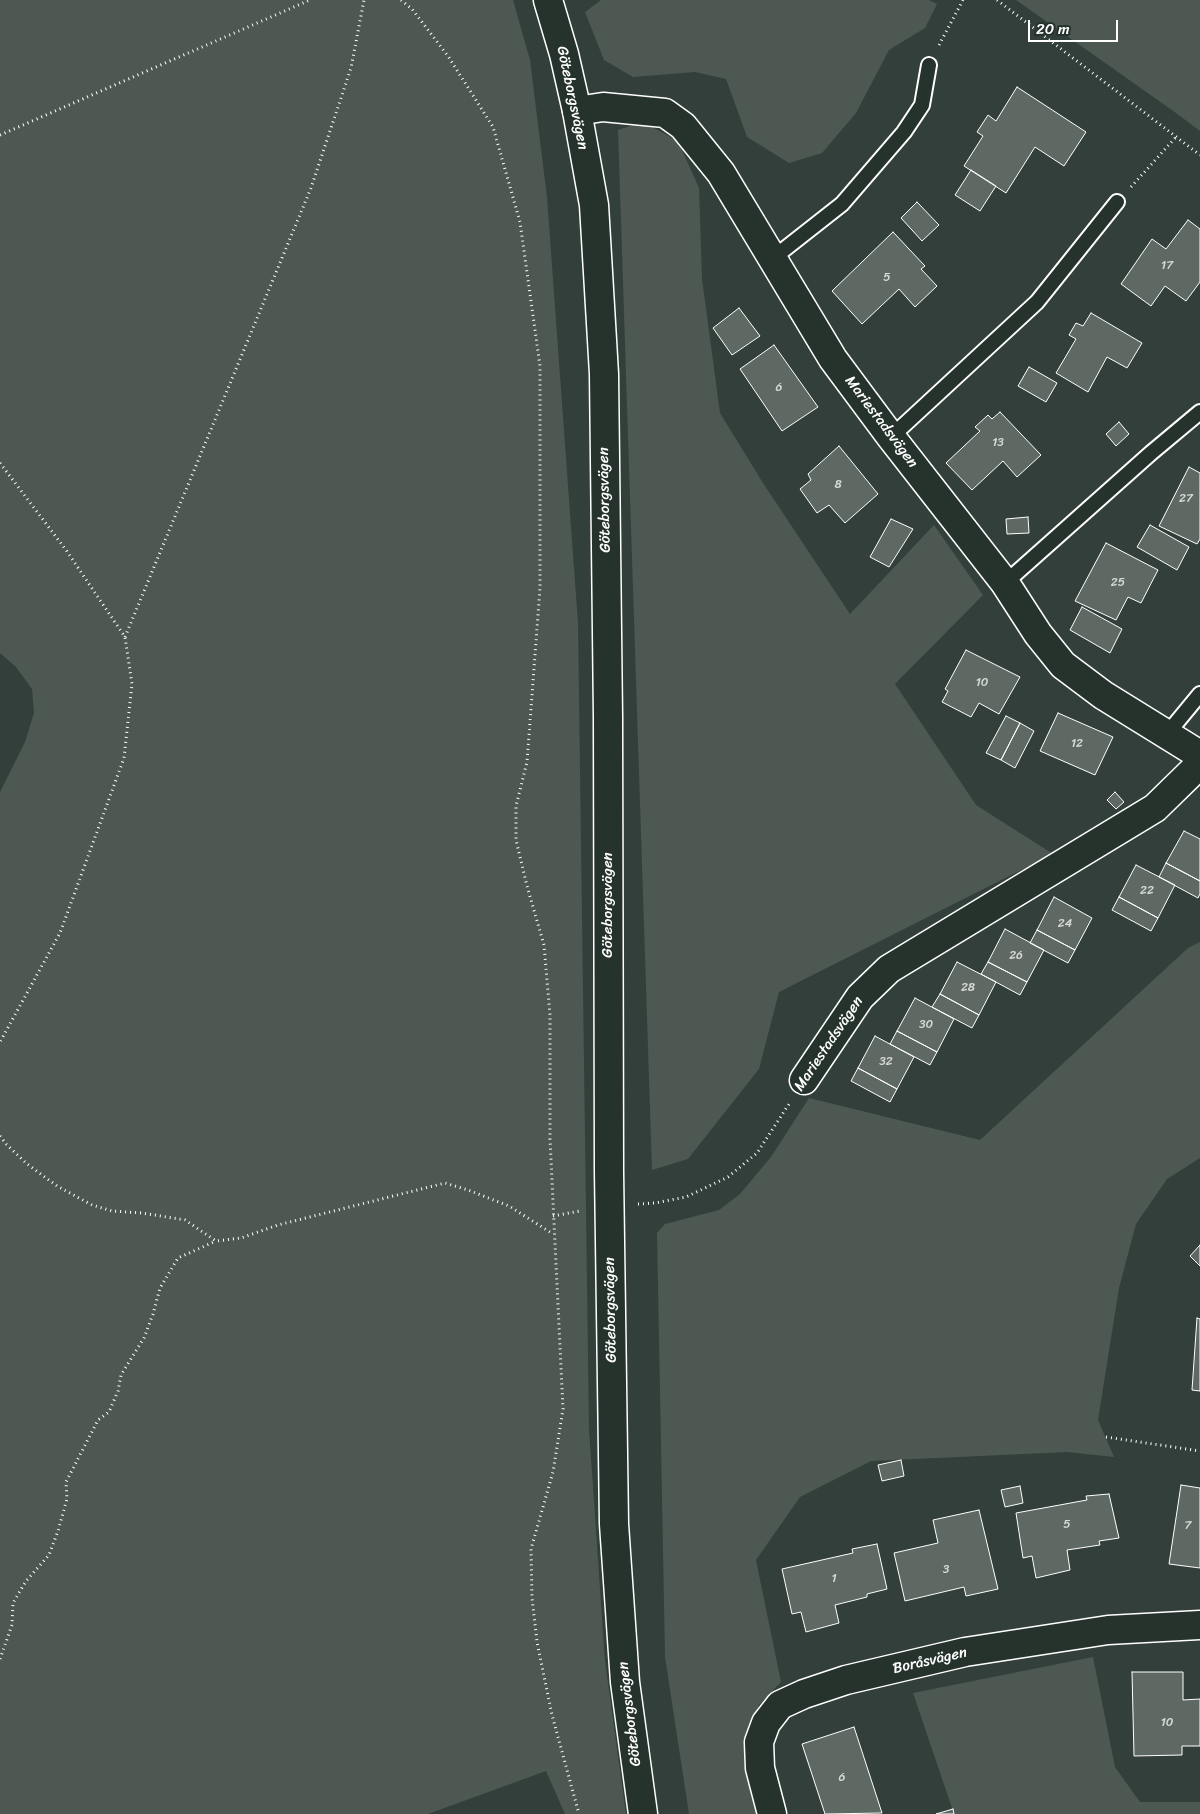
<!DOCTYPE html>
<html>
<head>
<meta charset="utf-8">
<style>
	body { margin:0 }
	#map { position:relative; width:1200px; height:1814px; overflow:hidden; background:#333f3a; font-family:Sriracha,sans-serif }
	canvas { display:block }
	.scale { position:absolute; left:1028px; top:20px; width:90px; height:22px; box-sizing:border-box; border:2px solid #fff; border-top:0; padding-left:6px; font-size:15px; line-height:18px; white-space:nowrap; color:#fff; -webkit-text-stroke:4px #26332d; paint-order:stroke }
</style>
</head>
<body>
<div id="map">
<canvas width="1200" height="1814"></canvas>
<div class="scale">20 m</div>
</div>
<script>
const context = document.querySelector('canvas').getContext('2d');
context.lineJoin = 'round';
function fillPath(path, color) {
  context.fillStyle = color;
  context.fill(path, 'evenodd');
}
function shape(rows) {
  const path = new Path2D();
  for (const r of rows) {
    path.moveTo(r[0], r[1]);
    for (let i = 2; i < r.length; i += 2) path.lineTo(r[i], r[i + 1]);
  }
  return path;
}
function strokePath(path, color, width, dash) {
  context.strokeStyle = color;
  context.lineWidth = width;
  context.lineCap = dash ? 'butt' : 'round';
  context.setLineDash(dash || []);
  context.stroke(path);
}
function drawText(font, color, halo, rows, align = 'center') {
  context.font = font + ' Sriracha,sans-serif';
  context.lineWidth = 4.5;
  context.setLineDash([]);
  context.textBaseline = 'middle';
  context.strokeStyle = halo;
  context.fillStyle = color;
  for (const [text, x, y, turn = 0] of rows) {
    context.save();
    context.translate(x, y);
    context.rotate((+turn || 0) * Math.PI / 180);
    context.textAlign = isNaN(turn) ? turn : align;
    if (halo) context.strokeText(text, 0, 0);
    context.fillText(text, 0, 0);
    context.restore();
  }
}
fillPath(shape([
	[0,0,513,0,530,60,547,197,578,623,589,1429,605,1661,626,1814,565,1814,546,1771,428,1814,0,1814,0,792,25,742,34,713,32,689,16,667,0,653],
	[601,0,929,0,937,4,925,28,889,50,856,113,822,153,789,163,747,137,726,79,695,72,633,77,604,60,585,12],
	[1016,0,1200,0,1200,131,1176,113],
	[643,122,678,141,699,188,702,279,720,413,763,483,850,614,934,525,983,595,895,684,976,805,1053,854,779,992,759,1069,688,1159,652,1170,618,130],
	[1200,942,1200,1158,1167,1179,1136,1224,1119,1288,1098,1420,1114,1457,1067,1452,871,1461,800,1497,756,1560,781,1682,759,1705,746,1741,761,1814,689,1814,665,1657,657,1233,665,1224,719,1210,740,1194,771,1157,809,1098,980,1140,1188,948],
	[1093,1657,1115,1767,1140,1802,1200,1802,1200,1814,954,1814,913,1693]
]), '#4d5853');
const building = shape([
	[1017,87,1086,132,1064,166,1035,147,1006,193,964,166,983,136,977,132,988,115,996,121,1017,87],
	[971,170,996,186,980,211,955,195,971,170],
	[917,202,939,225,922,241,901,218,917,202],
	[1188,220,1200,229,1200,282,1186,301,1165,286,1151,306,1121,284,1152,239,1166,249,1188,220],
	[893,232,925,266,921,269,937,286,915,307,899,289,862,324,832,291,893,232],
	[739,308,760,336,732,355,713,328,739,308],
	[1091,313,1142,343,1127,368,1107,357,1088,392,1056,373,1076,339,1069,335,1076,323,1083,326,1091,313],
	[774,345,818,407,782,431,740,369,774,345],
	[1029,367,1057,383,1046,402,1018,386,1029,367],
	[1000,412,1041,455,1017,477,1003,461,972,490,946,463,980,431,975,427,988,415,992,419,1000,412],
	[1119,422,1129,434,1116,446,1106,434,1119,422],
	[839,446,878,494,845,523,829,505,817,513,800,489,811,480,808,474,839,446],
	[1189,467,1200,473,1200,539,1197,544,1159,526,1189,467],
	[1028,517,1029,533,1007,534,1006,519,1028,517],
	[891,519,913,529,889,567,870,557,891,519],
	[1150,525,1189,547,1177,570,1137,547,1150,525],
	[1106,543,1158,570,1141,603,1128,597,1116,620,1075,601,1106,543],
	[1082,607,1122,629,1110,653,1070,630,1082,607],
	[966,650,1020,677,999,714,979,703,971,717,942,702,948,691,945,689,966,650],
	[1058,713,1113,737,1095,775,1040,751,1058,713],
	[1006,716,1020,723,1001,760,986,753,1006,716],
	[1020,723,1034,731,1015,768,1001,760,1020,723],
	[1115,792,1124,802,1116,809,1107,800,1115,792],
	[1184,831,1200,839,1200,881,1166,863,1184,831],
	[1166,863,1200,881,1200,894,1198,898,1159,877,1166,863],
	[1136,865,1175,885,1158,918,1119,897,1136,865],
	[1054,897,1092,918,1075,950,1037,930,1054,897],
	[1119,897,1158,918,1151,931,1112,910,1119,897],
	[1005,929,1044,950,1027,982,988,962,1005,929],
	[1037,930,1075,950,1068,963,1030,943,1037,930],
	[957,962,996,982,979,1015,940,994,957,962],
	[988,962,1027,982,1020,995,981,974,988,962],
	[940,994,979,1015,972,1028,932,1007,940,994],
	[915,998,954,1019,937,1052,897,1031,915,998],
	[897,1031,937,1052,930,1065,890,1044,897,1031],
	[875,1036,914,1057,897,1089,858,1068,875,1036],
	[858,1068,897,1089,890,1102,851,1081,858,1068],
	[1200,1245,1200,1266,1190,1256,1200,1245],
	[1197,1318,1200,1319,1200,1391,1192,1390,1197,1318],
	[901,1460,904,1476,882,1481,878,1465,901,1460],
	[1181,1485,1200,1488,1200,1568,1169,1564,1181,1485],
	[1020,1486,1023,1503,1005,1507,1001,1490,1020,1486],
	[1109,1494,1119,1538,1099,1541,1100,1545,1067,1550,1070,1570,1036,1578,1032,1556,1023,1558,1016,1513,1087,1500,1086,1496,1109,1494],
	[979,1510,998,1589,966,1596,964,1587,905,1601,894,1553,938,1543,933,1520,979,1510],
	[877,1544,887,1589,867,1594,867,1597,835,1605,839,1623,806,1632,801,1612,792,1614,782,1569,853,1553,852,1549,877,1544],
	[1132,1672,1183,1672,1183,1700,1200,1699,1200,1746,1182,1746,1182,1755,1134,1756,1132,1672],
	[854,1727,882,1813,825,1814,802,1744,854,1727],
	[953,1809,954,1814,936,1814,953,1809]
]);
fillPath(building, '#5f6964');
strokePath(building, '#fff', 1);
const lane = shape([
	[772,259,842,204,904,132,922,105,929,65],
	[891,437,1037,302,1117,202],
	[1005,583,1151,453,1200,412],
	[1167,734,1200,694]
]);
const street = shape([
	[577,111,603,107,665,113,683,126,721,173,833,359,891,437,1005,583,1038,634,1063,665,1103,695,1200,755],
	[804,1080,860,997,889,969,1155,808,1200,764],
	[772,1814,760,1768,759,1742,766,1723,780,1705,804,1694,846,1680,965,1652,1108,1630,1200,1625]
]);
const secondary = shape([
	[548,0,564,54,577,111,594,205,604,374,608,718,609,1171,614,1524,625,1682,643,1814]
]);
strokePath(lane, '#fff', 18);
strokePath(street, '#fff', 31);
strokePath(secondary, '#fff', 31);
strokePath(shape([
	[401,0,412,9,448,56,493,127,520,222,540,366,540,588,527,762,516,806,516,840,527,886,544,945,550,1015,550,1139,563,1409,553,1472,531,1549,532,1598,537,1642,552,1715,579,1814],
	[997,0,1200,155],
	[939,45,963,0],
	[0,135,310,0],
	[1131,187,1176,137],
	[0,463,66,550,125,637,132,684,124,758,60,933,0,1042],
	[125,637,311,188,351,68,364,0],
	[0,1136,6,1144,26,1163,57,1186,92,1205,112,1211,142,1213,185,1220,216,1241,241,1238,278,1225,445,1183,468,1190,509,1206,553,1234],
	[638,1204,655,1203,686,1197,728,1177,757,1153,789,1104],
	[553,1216,580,1211],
	[1106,1437,1200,1451],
	[0,1659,12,1625,13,1603,26,1581,49,1555,58,1531,67,1499,66,1482,98,1420,109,1412,118,1391,121,1375,144,1338,153,1314,160,1288,178,1258,216,1241]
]), '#fff', 3, [1, 4]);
strokePath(lane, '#26332d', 14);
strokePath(street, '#26332d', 28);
strokePath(secondary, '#26332d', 28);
drawText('12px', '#d7dad8', null, [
	["17",1167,266],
	["5",887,278],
	["6",779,388],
	["13",998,443],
	["8",838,485],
	["27",1186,499],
	["25",1118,583],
	["10",982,683],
	["12",1077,744],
	["22",1147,891],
	["24",1065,924],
	["26",1016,956],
	["28",968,988],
	["30",926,1025],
	["32",886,1062],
	["5",1067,1525],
	["7",1188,1526],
	["3",946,1570],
	["1",834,1579],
	["10",1167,1723],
	["6",842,1778]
]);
drawText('15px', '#fff', '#26332d', [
	["Göteborgsvägen",572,98,78],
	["Mariestadsvägen",881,422,53],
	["Göteborgsvägen",605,500,-91],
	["Göteborgsvägen",608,905,-90],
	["Mariestadsvägen",829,1044,-56],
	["Göteborgsvägen",611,1310,-91],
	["Boråsvägen",930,1661,-13],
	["Göteborgsvägen",630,1714,-97]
]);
</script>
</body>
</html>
